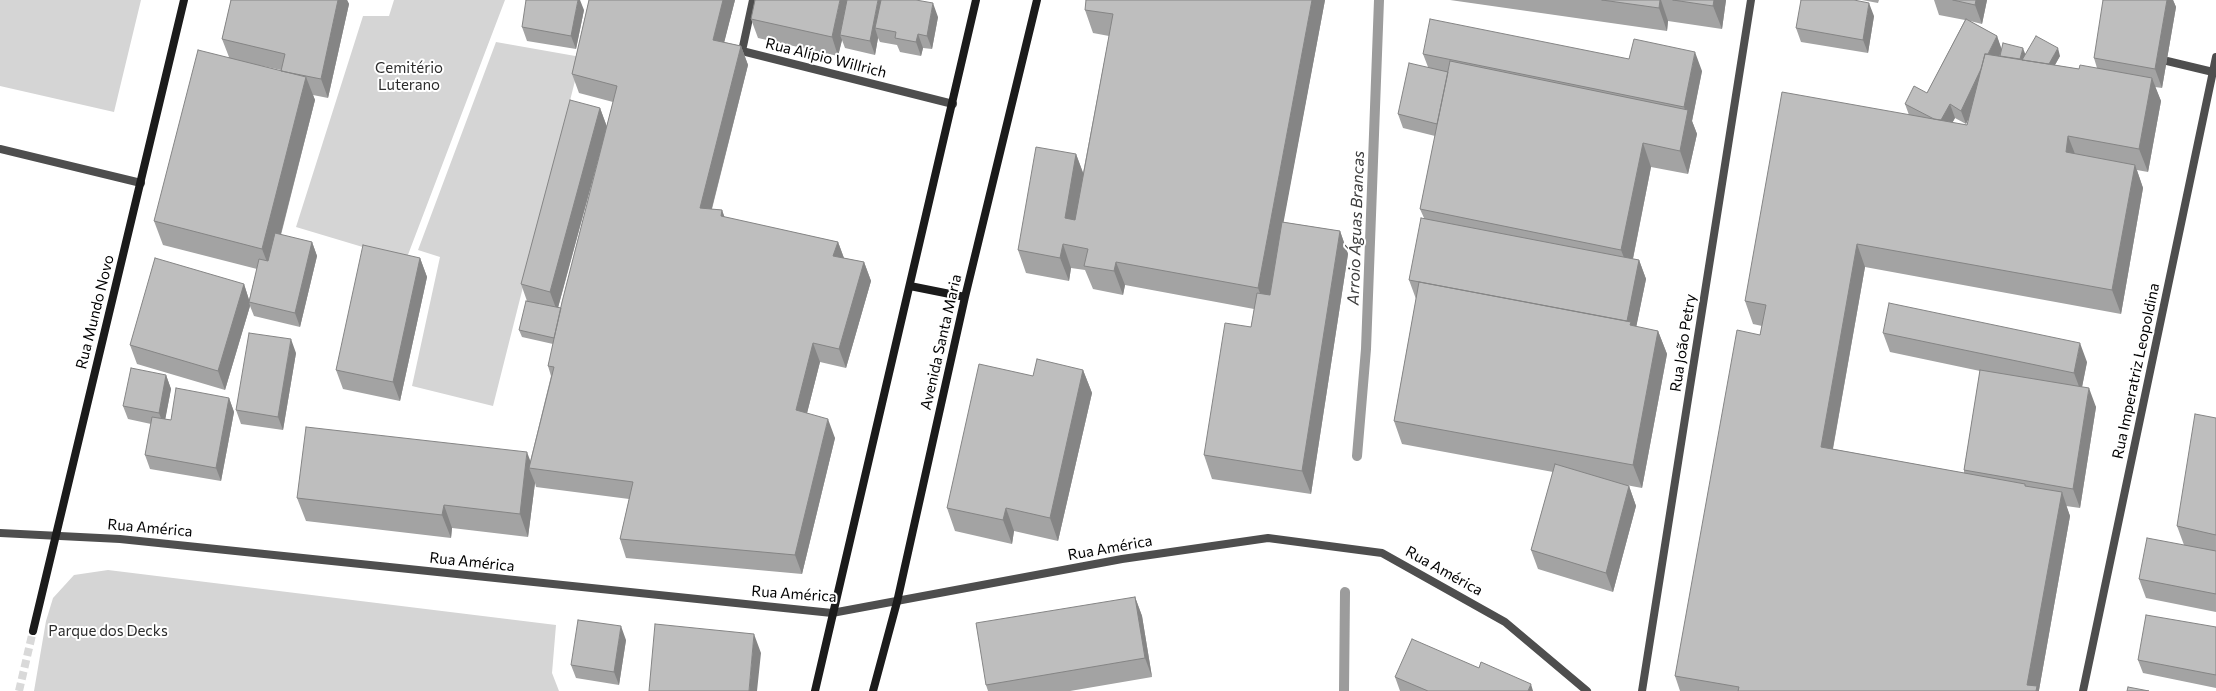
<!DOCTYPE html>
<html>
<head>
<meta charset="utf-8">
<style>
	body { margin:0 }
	canvas { display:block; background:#fff }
</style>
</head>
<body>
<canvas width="2216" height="691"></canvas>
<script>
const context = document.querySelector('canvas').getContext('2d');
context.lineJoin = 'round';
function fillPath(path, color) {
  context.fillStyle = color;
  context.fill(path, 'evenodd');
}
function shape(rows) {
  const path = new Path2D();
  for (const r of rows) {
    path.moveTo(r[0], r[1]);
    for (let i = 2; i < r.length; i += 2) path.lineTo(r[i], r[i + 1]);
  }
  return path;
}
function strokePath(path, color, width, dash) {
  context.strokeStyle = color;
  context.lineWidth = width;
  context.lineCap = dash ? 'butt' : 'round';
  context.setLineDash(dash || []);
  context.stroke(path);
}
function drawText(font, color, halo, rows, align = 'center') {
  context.font = font + ' Commissioner,sans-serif';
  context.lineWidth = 4;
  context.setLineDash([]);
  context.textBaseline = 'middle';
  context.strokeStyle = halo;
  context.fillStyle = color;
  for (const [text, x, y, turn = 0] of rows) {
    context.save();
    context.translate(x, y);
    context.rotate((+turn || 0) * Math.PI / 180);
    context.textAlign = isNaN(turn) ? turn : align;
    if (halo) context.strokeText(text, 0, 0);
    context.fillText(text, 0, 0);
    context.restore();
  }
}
fillPath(shape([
	[0,0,141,0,114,112,0,86],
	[394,0,505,0,406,260,296,227,363,16,389,16],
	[496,42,581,57,493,406,412,386,440,257,418,250],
	[108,570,556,625,552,673,559,691,34,691,46,621,53,598,74,575]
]), '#d5d5d5');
strokePath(shape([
	[1357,456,1366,349,1379,0],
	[1344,691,1345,592]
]), '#9c9c9c', 10);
strokePath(shape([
	[19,691,33,631]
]), '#d9d9d9', 8, [8, 4]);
strokePath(shape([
	[753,0,742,51,953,104],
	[2167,61,2213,72]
]), '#4e4e4e', 8);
strokePath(shape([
	[0,149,141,183]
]), '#4e4e4e', 8);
strokePath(shape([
	[0,533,120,539,832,613,1122,559,1268,538,1382,553,1505,622,1587,691],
	[1642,691,1751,0],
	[2083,691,2216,57]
]), '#4e4e4e', 8);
strokePath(shape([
	[910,286,965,297],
	[33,631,184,0],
	[815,691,976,0],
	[873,691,897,602,965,297,1037,0]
]), '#1b1b1b', 8);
fillPath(shape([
	[231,0,347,0,349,4,328,98,313,95,315,100,281,235,312,242,317,256,300,327,254,316,250,306,225,390,137,364,130,345,244,284,249,300,257,269,163,245,154,221,229,57,222,39],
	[258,65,281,70,281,71],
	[589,0,735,0,724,42,741,46,748,65,712,209,722,210,724,217,838,242,844,258,864,262,871,281,846,368,820,362,807,413,835,438,802,574,626,558,620,539,629,499,536,487,535,483,528,537,452,528,451,538,306,521,297,498,530,462,551,376,548,366,553,344,522,337,519,330,527,301,521,284,600,108,607,127,558,308,561,308,613,102,579,93,572,74],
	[1325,0,1283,222,1340,231,1348,254,1311,494,1212,479,1204,455,1251,327,1254,309,1125,285,1123,295,1093,289,1085,270,1071,268,1069,281,1026,273,1018,250,1076,154,1083,173,1109,36,1093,33,1085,10],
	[1276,258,1270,295,1269,295],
	[1450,0,1726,0,1722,29,1668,21,1667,31],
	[1862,0,1879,0,1878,3],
	[1934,0,1987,0,1982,24,1970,21,1997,36,2001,49,2025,54,2060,56,2055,65,2079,69,2097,68,2094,58,2167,0,2173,0,2176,7,2162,88,2155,87,2161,101,2148,172,2137,170,2143,188,2121,314,1865,267,1833,449,1964,473,1964,470,1980,371,1890,352,1883,333,2087,362,2082,387,2096,407,2080,508,2066,506,2070,516,2039,690,2039,691,1680,691,1675,676,1760,335,1762,326,1753,324,1745,301,1909,115,1905,104,1927,93,1965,20,1939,15],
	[1969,117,1967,125,1952,123,1955,118,1966,124],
	[584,10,576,49,527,41,522,27],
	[1874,16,1868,53,1801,42,1796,28],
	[938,17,932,49,923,48,921,56,900,52,897,45,880,42,878,38,875,55,845,48,842,40,838,56,758,38,751,19],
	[1423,54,1629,59,1702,71,1692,121,1697,134,1688,174,1651,167,1633,259,1639,260,1646,279,1636,327,1658,331,1667,354,1642,488,1626,485,1629,486,1636,506,1613,592,1538,569,1531,550,1553,472,1402,444,1394,421,1416,299,1409,280,1424,218,1420,209,1435,136,1403,128,1398,114,1428,67],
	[420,258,427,277,400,401,343,389,336,370],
	[296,353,283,430,241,424,236,410],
	[1083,370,1092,393,1058,541,1014,531,1012,544,955,531,947,508,1033,376],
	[166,375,171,389,165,419,171,420,229,398,234,412,221,481,150,469,145,455,151,424,128,419,123,406],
	[2216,418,2216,612,2146,598,2139,579,2184,545,2177,526],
	[1135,597,1142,616,1152,677,1070,691,988,691,986,685],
	[2216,627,2216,688,2143,673,2138,660],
	[626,640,619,685,576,678,571,665],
	[1479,668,1533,691,1400,691,1395,677]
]), '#a3a3a3');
fillPath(shape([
	[338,0,347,0,349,4,328,98,321,79],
	[578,0,580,0,584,10,576,49,571,36],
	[723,0,735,0,720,59,713,40],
	[840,0,851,0,840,35,842,40,838,56,832,37],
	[878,0,886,0,875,28,878,38,875,55,870,41],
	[1312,0,1325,0,1267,311,1258,288],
	[1660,0,1661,0,1668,21,1667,31,1659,8],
	[1714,0,1726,0,1722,29,1713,6],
	[1976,0,1987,0,1982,24,1975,5],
	[2167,0,2173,0,2176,7,2162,88,2155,69],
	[933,3,938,17,932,49,927,36],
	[1869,3,1874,16,1868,53,1863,40],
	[918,34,923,48,921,56,916,42],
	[1997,36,2002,50,1966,124,1961,111],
	[741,46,748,65,707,227,700,208],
	[2023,48,2026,56,2019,64],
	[2058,48,2060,56,2044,84,2041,77],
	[1695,52,1702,71,1692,121,1697,134,1688,174,1680,151,1687,116,1684,107],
	[306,77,315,100,271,272,262,249],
	[2152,78,2161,101,2148,172,2139,149],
	[1950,104,1955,118,1945,136,1940,122],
	[600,108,607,127,557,311,550,292],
	[2068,136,2077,159,2066,152],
	[1643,143,1651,167,1630,273,1621,250],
	[1076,154,1085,178,1073,241,1065,218],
	[2135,165,2143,188,2121,314,2112,290],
	[722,210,729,229,721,216],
	[1340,231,1348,254,1311,494,1302,471],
	[312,242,317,256,300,327,295,313],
	[838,242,845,261,833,256],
	[1063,244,1071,268,1069,281,1060,258],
	[1857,244,1865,267,1829,470,1821,447],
	[420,258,427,277,400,401,393,382],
	[1639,260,1646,279,1635,333,1626,323],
	[864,262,871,281,846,368,839,349],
	[1116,262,1125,285,1123,295,1114,271],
	[244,284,250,303,249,302,250,306,225,390,218,371],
	[1658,331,1667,354,1642,488,1633,465],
	[291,339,296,353,283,430,278,417],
	[813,343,820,362,803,429,796,410],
	[2080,343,2087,362,2081,392,2074,373],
	[1083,370,1092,393,1058,541,1050,518],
	[166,375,171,389,164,426,159,413],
	[2089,388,2096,407,2080,508,2073,489],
	[229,398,234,412,221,481,216,468],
	[828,419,835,438,802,574,795,555],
	[527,452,533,468,529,468,535,483,528,537,520,514],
	[1629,486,1636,506,1613,592,1606,573],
	[2062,492,2070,516,2039,690,2039,691,2029,691,2027,685],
	[444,505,452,528,451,538,442,515],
	[1006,508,1014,531,1012,544,1003,520],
	[1135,597,1142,616,1152,677,1145,658],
	[621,626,626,640,619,685,614,672],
	[754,634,761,653,757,691,749,691],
	[1531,684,1533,691,1528,691]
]), '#858585');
const building = shape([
	[231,0,338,0,321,79,281,71,285,54,222,39,231,0],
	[526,0,578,0,571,36,522,27,526,0],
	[589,0,723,0,713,40,741,46,700,208,722,210,721,216,838,242,833,256,864,262,839,349,813,343,796,410,828,419,795,555,620,539,633,482,529,468,554,367,548,366,562,302,617,86,572,74,589,0],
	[755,0,840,0,832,37,751,19,755,0],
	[847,0,878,0,870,41,840,35,847,0],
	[881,0,916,0,933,3,927,36,918,34,916,42,895,38,896,32,875,28,881,0],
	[1086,0,1312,0,1258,288,1116,262,1114,271,1084,266,1088,249,1063,244,1060,258,1018,250,1036,147,1076,154,1065,218,1075,220,1113,14,1085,10,1086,0],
	[1602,0,1660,0,1659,8,1602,0],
	[1673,0,1714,0,1713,6,1673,0],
	[1801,0,1854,0,1869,3,1863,40,1796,28,1801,0],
	[1953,0,1976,0,1975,5,1953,0],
	[2103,0,2167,0,2155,69,2094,58,2103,0],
	[1430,19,1629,59,1634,39,1695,52,1684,107,1423,54,1430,19],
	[1966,19,1997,36,1988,54,1985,54,1981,69,1961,111,1950,104,1941,120,1934,119,1905,104,1914,86,1927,93,1966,19],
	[2036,36,2058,48,2049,64,2022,60,2036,36],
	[2003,43,2023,48,2020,59,2000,56,2003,43],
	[198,50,306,77,262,249,154,221,198,50],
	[1985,54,2079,69,2080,65,2152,78,2139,149,2068,136,2066,152,2135,165,2112,290,1857,244,1821,447,2025,484,2025,486,2062,492,2027,685,2037,686,2036,691,1738,691,1739,687,1675,676,1737,330,1760,335,1766,305,1745,301,1782,92,1967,125,1985,54],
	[1450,61,1688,110,1680,151,1643,143,1621,250,1420,209,1450,61],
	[1409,63,1448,72,1437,124,1398,114,1409,63],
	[570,100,600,108,550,292,521,284,570,100],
	[1421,218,1639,260,1627,321,1409,280,1421,218],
	[1282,222,1340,231,1302,471,1204,455,1225,323,1251,327,1257,293,1270,295,1282,222],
	[275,233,312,242,295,313,249,302,259,259,268,261,275,233],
	[363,245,420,258,393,382,336,370,363,245],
	[155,258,244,284,218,371,130,345,155,258],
	[1419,282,1631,322,1630,325,1658,331,1633,465,1394,421,1419,282],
	[526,301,561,308,554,338,519,330,526,301],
	[1889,303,2080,343,2074,373,1883,333,1889,303],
	[249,333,291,339,278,417,236,410,249,333],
	[1037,359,1083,370,1050,518,1006,508,1003,520,947,508,979,364,1033,376,1037,359],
	[131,368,166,375,159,413,123,406,131,368],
	[1980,370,2089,388,2073,489,1964,470,1980,370],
	[176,388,229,398,216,468,145,455,152,417,171,420,176,388],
	[2195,414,2216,418,2216,535,2177,526,2195,414],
	[306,427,527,452,520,514,444,505,442,515,297,498,306,427],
	[1555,464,1629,486,1606,573,1531,550,1555,464],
	[2147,538,2216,551,2216,594,2139,579,2147,538],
	[1135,597,1145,658,986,685,976,623,1135,597],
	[2146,615,2216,627,2216,675,2138,660,2146,615],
	[578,620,621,626,614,672,571,665,578,620],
	[655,624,754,634,749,691,649,691,655,624],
	[1412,639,1479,668,1481,662,1531,684,1528,691,1428,691,1395,677,1412,639],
	[2128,687,2149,691,2127,691,2128,687]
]);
fillPath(building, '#bebebe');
strokePath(building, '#858585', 1);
drawText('15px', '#000', '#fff', [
	["Rua Alípio Willrich",826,58,14],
	["Rua Mundo Novo",95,312,-76],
	["Avenida Santa Maria",941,342,-77],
	["Rua João Petry",1683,343,-81],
	["Rua Imperatriz Leopoldina",2136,371,-78],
	["Rua América",150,528,5],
	["Rua América",1110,548,-10],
	["Rua América",472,562,6],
	["Rua América",1444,571,29],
	["Rua América",794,594,4]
]);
drawText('15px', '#2c2c2c', '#fff', [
	["Cemitério",409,68],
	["Luterano",409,85],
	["Parque dos Decks",108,631]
]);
drawText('italic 16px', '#3d3d3d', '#fff', [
	["Arroio Águas Brancas",1356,228,-88]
]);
</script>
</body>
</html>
